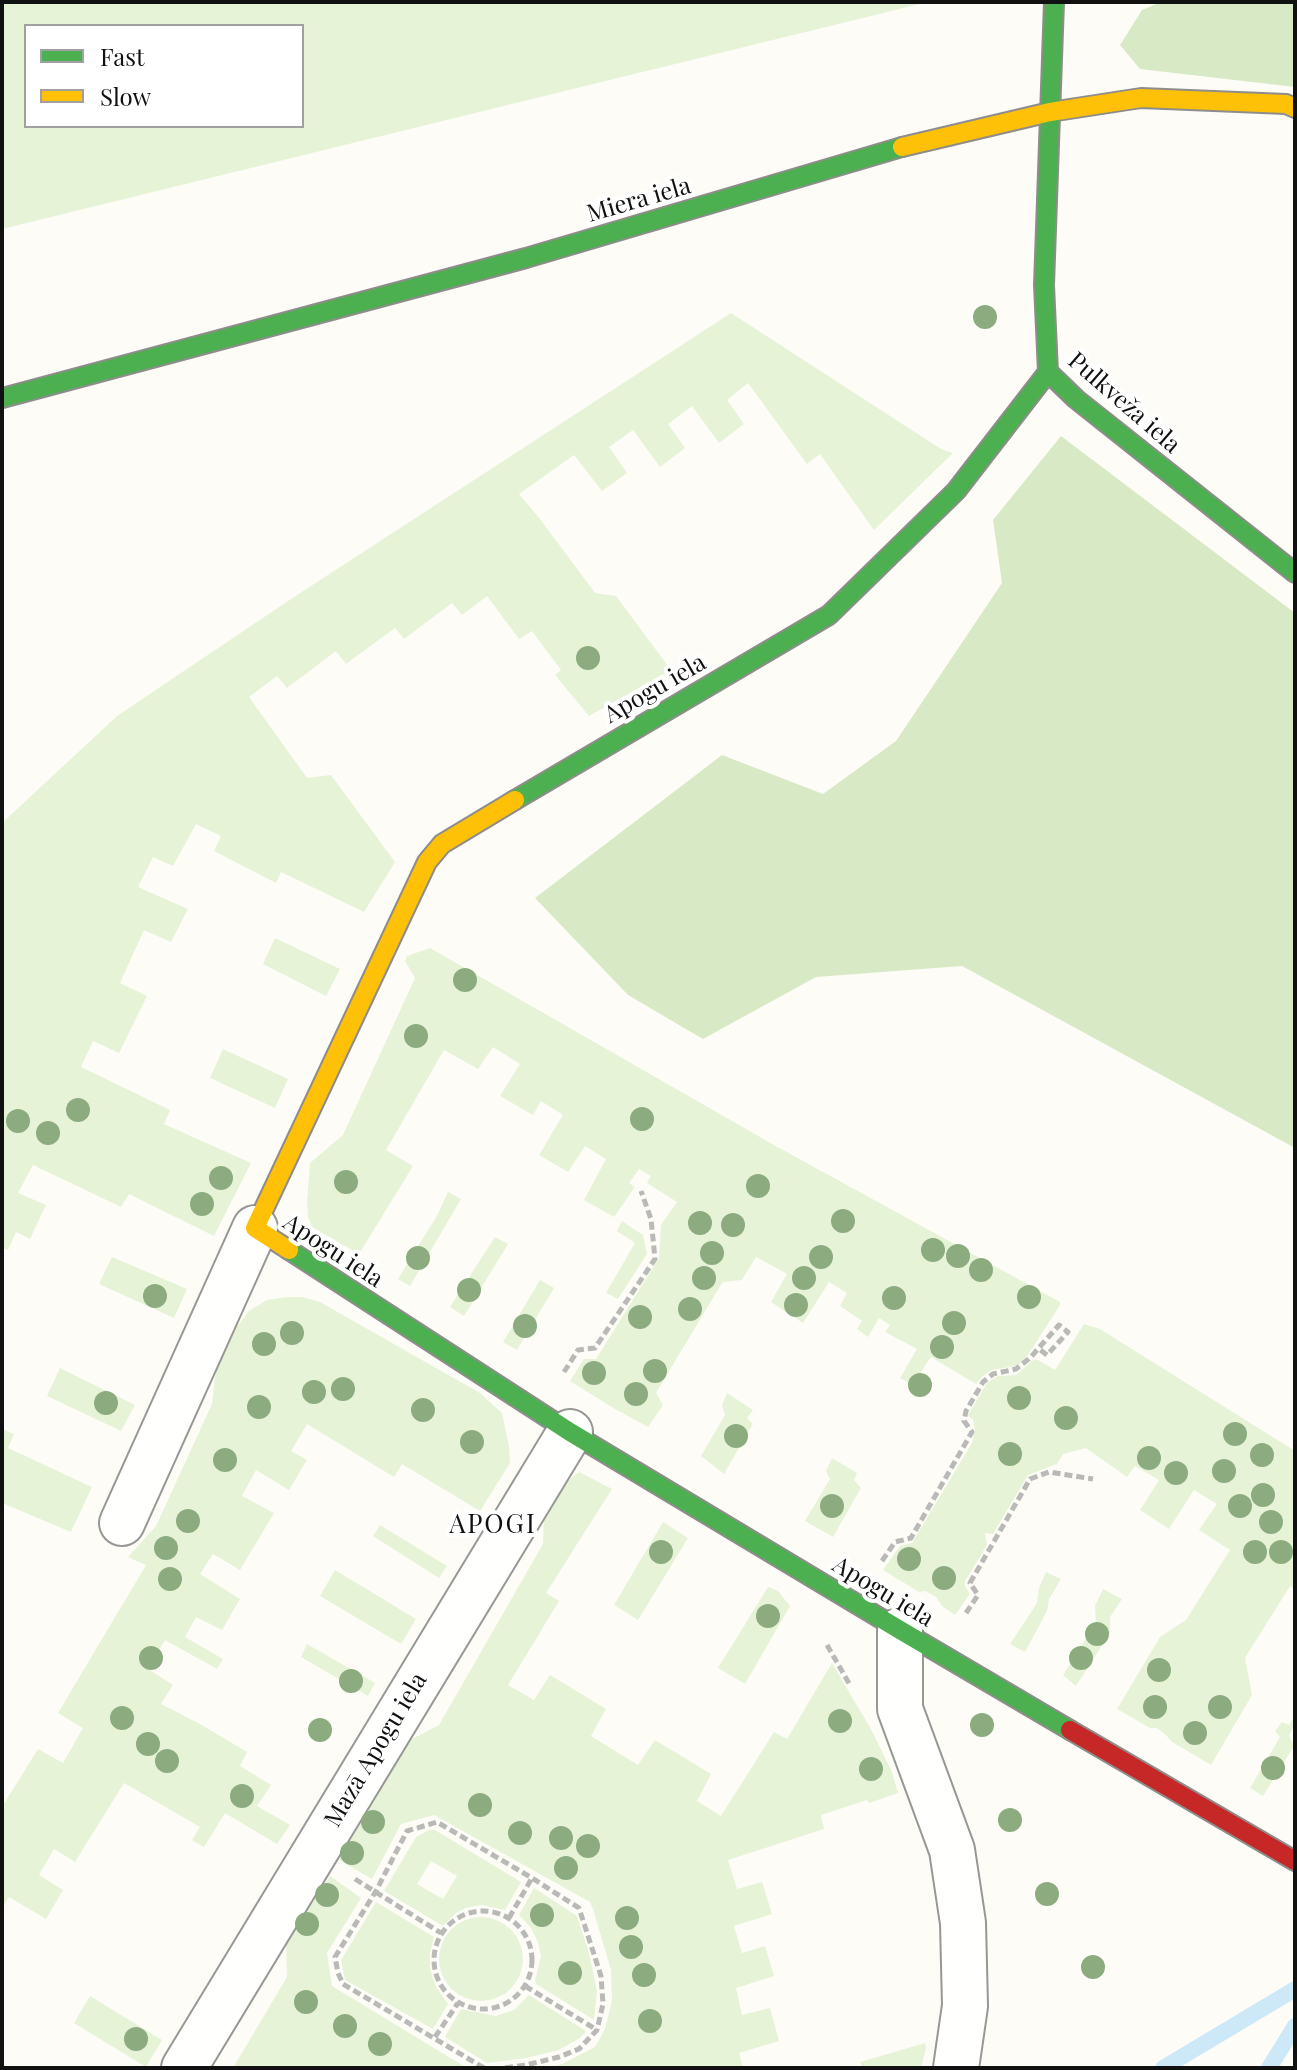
<!DOCTYPE html>
<html>
<head>
<meta charset="utf-8">
<style>
	body { margin:0 }
	#map { position:relative; width:1297px; height:2070px; overflow:hidden; background:#fdfcf7; font-family:"Playfair Display",serif }
	canvas { display:block }
	.frame { position:absolute; inset:0; border:4px solid #111; pointer-events:none }
	.legend { position:absolute; left:24px; top:24px; width:280px; height:104px; box-sizing:border-box; background:#fff; border:2px solid #a0a0a0; margin:0; padding:10px 14px; list-style:none; font-size:24px; color:#111 }
	.legend li { display:flex; align-items:center; gap:16px; height:40px }
	.legend b { width:40px; border:2px solid #a0a0a0 }
</style>
</head>
<body>
<div id="map">
<canvas width="1297" height="2070"></canvas>
<div class="frame"></div>
<ul class="legend">
<li><b style="height:10px;background:#4caf50"></b>Fast</li>
<li><b style="height:10px;background:#ffc107"></b>Slow</li>
</ul>
</div>
<script>
const context = document.querySelector('canvas').getContext('2d');
context.lineJoin = 'round';
function fillPath(path, color) {
  context.fillStyle = color;
  context.fill(path, 'evenodd');
}
function shape(rows) {
  const path = new Path2D();
  for (const r of rows) {
    if (r.length === 3) {
      path.moveTo(r[0] + r[2], r[1]);
      path.arc(r[0], r[1], r[2], 0, 2 * Math.PI);
      continue;
    }
    path.moveTo(r[0], r[1]);
    for (let i = 2; i < r.length; i += 2) path.lineTo(r[i], r[i + 1]);
  }
  return path;
}
function strokePath(path, color, width, dash) {
  context.strokeStyle = color;
  context.lineWidth = width;
  context.lineCap = dash ? 'butt' : 'round';
  context.setLineDash(dash || []);
  context.stroke(path);
}
function drawText(font, color, halo, rows, align = 'center') {
  context.font = font + ' "Playfair Display",serif';
  context.lineWidth = 8;
  context.setLineDash([]);
  context.textBaseline = 'middle';
  context.strokeStyle = halo;
  context.fillStyle = color;
  for (const [text, x, y, turn = 0] of rows) {
    context.save();
    context.translate(x, y);
    context.rotate((+turn || 0) * Math.PI / 180);
    context.textAlign = isNaN(turn) ? turn : align;
    if (halo) context.strokeText(text, 0, 0);
    context.fillText(text, 0, 0);
    context.restore();
  }
}
fillPath(shape([
	[2,2,928,2,2,229],
	[26,26,302,26,302,126,26,126],
	[731,313,941,449,953,453,874,530,820,454,807,464,748,383,727,400,744,424,719,443,692,406,668,424,685,448,660,467,633,430,609,447,627,473,602,491,574,455,519,494,540,519,595,593,616,596,671,670,589,716,555,675,561,670,532,631,519,639,487,596,462,615,452,603,404,639,395,628,346,664,336,651,287,688,277,676,249,697,307,778,331,775,395,862,364,912,281,872,276,883,214,851,221,836,196,824,173,866,153,857,138,887,188,909,171,942,144,930,120,983,147,996,119,1053,93,1041,81,1067,170,1110,164,1124,251,1163,214,1236,129,1194,121,1207,33,1165,18,1193,46,1205,30,1239,16,1232,8,1250,2,1248,2,823,117,716,294,597],
	[275,938,340,969,326,996,263,964],
	[430,948,774,1145,1060,1302,1060,1305,1024,1361,1016,1366,992,1370,982,1377,976,1384,931,1357,912,1385,900,1378,917,1349,885,1332,890,1325,879,1318,868,1337,857,1329,862,1321,840,1306,847,1293,829,1282,803,1323,771,1302,787,1274,756,1257,742,1280,723,1282,716,1293,656,1393,663,1405,648,1427,615,1409,570,1381,584,1359,596,1359,659,1258,661,1225,677,1202,647,1183,651,1176,639,1169,629,1183,635,1187,614,1217,584,1200,606,1159,585,1146,568,1172,539,1155,563,1115,541,1101,533,1115,500,1096,520,1064,493,1047,478,1069,444,1050,386,1150,413,1166,359,1254,312,1227,308,1217,307,1202,310,1163,343,1135,415,978,405,961,407,956],
	[223,1049,288,1079,275,1108,210,1078],
	[448,1192,461,1199,410,1286,398,1279,438,1214],
	[622,1221,643,1235,647,1254,618,1299,606,1293,635,1243,617,1231],
	[495,1237,508,1244,464,1316,450,1307],
	[112,1257,187,1289,174,1318,99,1284],
	[540,1280,554,1288,517,1350,503,1342],
	[287,1297,303,1297,320,1302,480,1393,502,1413,509,1446,510,1463,480,1511,402,1464,394,1477,307,1424,291,1451,307,1460,289,1490,256,1470,242,1496,274,1513,240,1570,213,1554,200,1574,240,1599,222,1630,196,1617,185,1637,223,1659,217,1669,165,1640,148,1669,173,1685,161,1704,200,1724,247,1752,240,1766,271,1785,257,1806,290,1825,277,1844,225,1813,204,1847,192,1840,200,1827,124,1783,75,1862,54,1849,39,1875,63,1890,46,1919,9,1897,2,1908,2,1807,38,1749,63,1763,83,1728,58,1713,146,1565,128,1557,156,1526,212,1404,217,1361,222,1346,249,1311,267,1300],
	[1084,1324,1100,1329,1295,1451,1295,1589,1290,1586,1245,1658,1252,1695,1211,1765,1172,1742,1166,1735,1157,1728,1150,1728,1117,1709,1160,1637,1186,1620,1230,1550,1199,1530,1217,1504,1194,1490,1169,1529,1140,1510,1159,1480,1135,1466,1127,1477,1086,1448,1063,1454,1057,1464,1028,1475,993,1534,985,1533,987,1545,965,1581,965,1586,970,1594,955,1615,942,1606,936,1597,926,1591,919,1592,883,1570,900,1546,912,1543,972,1443,975,1431,973,1420,968,1415,987,1383,998,1376,1016,1375,1033,1360,1038,1360,1055,1370],
	[60,1368,135,1405,121,1431,47,1396],
	[727,1393,753,1410,747,1418,753,1424,724,1474,701,1456,725,1415,722,1405],
	[2,1429,14,1434,8,1448,92,1487,71,1532,2,1503],
	[832,1458,857,1473,854,1480,861,1488,833,1537,805,1521,830,1479,826,1471],
	[579,1472,612,1489,546,1593,559,1601,508,1685,534,1700,550,1675,606,1709,591,1736,638,1765,655,1740,711,1774,697,1801,721,1816,774,1732,787,1739,832,1663,872,1731,892,1772,898,1793,869,1803,867,1800,821,1815,824,1829,728,1860,737,1889,762,1882,772,1914,734,1926,742,1953,765,1946,774,1976,736,1988,742,2015,770,2008,779,2041,739,2053,743,2068,549,2068,562,2064,595,2047,605,2029,612,2001,611,1970,593,1909,590,1902,434,1815,401,1824,372,1879,339,1860,410,1740,439,1725,543,1544,544,1516,564,1484],
	[663,1522,688,1538,638,1620,614,1605],
	[380,1525,447,1566,439,1578,373,1536],
	[335,1570,416,1619,401,1644,320,1596],
	[1046,1572,1061,1579,1049,1599,1047,1611,1025,1652,1010,1644,1037,1603,1039,1588],
	[768,1587,778,1591,790,1606,745,1684,718,1668],
	[1103,1589,1122,1599,1110,1617,1110,1633,1076,1686,1063,1675,1096,1623,1095,1606],
	[307,1644,375,1683,368,1696,301,1657],
	[1295,1715,1295,1724,1289,1735,1294,1746,1263,1796,1250,1788,1280,1737,1275,1731,1282,1722,1289,1725],
	[429,1830,435,1830,521,1882,505,1910,481,1905,466,1908,456,1913,443,1926,384,1891,416,1837],
	[431,1861,457,1876,443,1899,417,1884],
	[330,1876,361,1898,327,1953,332,1986,467,2068,233,2068,287,1977,286,1944],
	[534,1888,577,1916,589,1953,597,1991,594,2020,536,1984,535,1981,541,1956,538,1942,531,1928,519,1915],
	[376,1902,434,1937,430,1953,430,1969,436,1987,448,2004,433,2029,345,1980,341,1960],
	[481,1959,42],
	[529,1995,586,2031,580,2038,559,2050,526,2058,487,2063,445,2037,461,2009,496,2016,514,2010],
	[90,1996,162,2040,146,2067,74,2023],
	[925,2043,926,2048,921,2068,862,2068,860,2062]
]), '#e7f3d7');
fillPath(shape([
	[1161,2,1295,2,1295,87,1140,69,1120,45,1142,10],
	[1061,436,1295,613,1295,1148,962,966,816,977,703,1039,628,995,535,898,722,755,823,794,896,741,1002,583,993,520]
]), '#d8eac5');
strokePath(shape([
	[1163,2068,1295,1989],
	[1269,2068,1295,2026]
]), '#cde8f7', 16);
const street = shape([
	[122,1523,255,1228],
	[900,1630,900,1709,952,1850,963,1923,965,2006,956,2068],
	[184,2068,570,1432]
]);
const fast = shape([
	[1054,2,1044,285,1048,372,1076,399,1295,573],
	[2,398,526,258,902,147],
	[515,800,829,615,956,491,1048,372],
	[289,1250,570,1432,900,1630,1070,1730]
]);
const slow = shape([
	[902,147,1050,112,1141,98,1286,104,1295,108],
	[289,1250,255,1228,427,862,442,844,515,800]
]);
const jam = shape([
	[1070,1730,1295,1861]
]);
strokePath(street, '#979795', 48);
strokePath(fast, '#8e8d8b', 22);
strokePath(slow, '#8e8d8b', 22);
strokePath(jam, '#8e8d8b', 22);
strokePath(shape([
	[564,1372,578,1350,595,1348,655,1259,651,1219,641,1191],
	[882,1561,895,1542,911,1538,972,1432,964,1421,966,1411,983,1382,993,1374,1016,1369,1030,1358,1059,1325,1068,1332,1047,1355,1038,1348],
	[966,1613,978,1595,970,1583,1030,1479,1049,1472,1093,1479],
	[827,1645,850,1685],
	[355,1879,441,1933],
	[483,1960,49],
	[509,1918,532,1878],
	[525,1986,597,2030],
	[435,2037,458,2003],
	[484,2068,343,1984,338,1973,335,1957,376,1891,407,1831,437,1822,532,1878,579,1908,601,1976,603,2004,597,2030,579,2049,559,2057,526,2065,503,2068]
]), '#b9b9b8', 5, [8, 4]);
strokePath(street, '#fffffe', 44);
strokePath(fast, '#4caf50', 18);
strokePath(slow, '#ffc107', 18);
strokePath(jam, '#c62828', 18);
context.fillStyle = '#8cac80';
for (const [x, y] of [
	[985,317],
	[588,658],
	[465,980],
	[416,1036],
	[78,1110],
	[642,1119],
	[18,1121],
	[48,1133],
	[221,1178],
	[346,1182],
	[758,1186],
	[202,1204],
	[843,1221],
	[700,1223],
	[733,1225],
	[933,1250],
	[712,1253],
	[958,1256],
	[821,1257],
	[418,1258],
	[981,1270],
	[704,1278],
	[804,1278],
	[469,1290],
	[155,1296],
	[1029,1297],
	[894,1298],
	[796,1305],
	[690,1309],
	[640,1317],
	[954,1323],
	[525,1326],
	[292,1333],
	[264,1344],
	[942,1347],
	[655,1371],
	[594,1373],
	[920,1385],
	[343,1389],
	[314,1392],
	[636,1394],
	[1019,1398],
	[106,1403],
	[259,1407],
	[423,1410],
	[1066,1418],
	[1235,1434],
	[736,1436],
	[472,1442],
	[1010,1454],
	[1262,1455],
	[1149,1458],
	[225,1460],
	[1224,1471],
	[1176,1473],
	[1263,1495],
	[832,1506],
	[1240,1506],
	[188,1521],
	[1271,1522],
	[166,1548],
	[661,1552],
	[1255,1552],
	[1281,1552],
	[909,1559],
	[944,1578],
	[170,1579],
	[768,1616],
	[1097,1634],
	[151,1658],
	[1081,1658],
	[1159,1670],
	[351,1681],
	[1155,1707],
	[1220,1707],
	[122,1718],
	[840,1721],
	[982,1725],
	[320,1730],
	[1195,1733],
	[148,1744],
	[167,1761],
	[1273,1768],
	[871,1769],
	[242,1796],
	[480,1805],
	[1010,1820],
	[373,1822],
	[520,1833],
	[561,1838],
	[588,1846],
	[352,1853],
	[566,1868],
	[1047,1894],
	[327,1895],
	[542,1915],
	[627,1918],
	[307,1924],
	[631,1947],
	[1093,1967],
	[570,1973],
	[644,1975],
	[306,2002],
	[650,2021],
	[345,2026],
	[136,2039],
	[380,2044]
]) {
  context.beginPath();
  context.arc(x, y, 12, 0, 2 * Math.PI);
  context.fill();
}
drawText('24px', '#111', '#fff', [
	["Miera iela",639,200,-16],
	["Pulkveža iela",1124,403,41],
	["Apogu iela",655,689,-30],
	["Apogu iela",333,1251,33],
	["Apogu iela",883,1592,31],
	["Mazā Apogu iela",376,1750,-59]
]);
context.letterSpacing = '2px';
drawText('26px', '#111', '#fff', [
	["APOGI",493,1525]
]);
context.letterSpacing = '0px';
</script>
</body>
</html>
